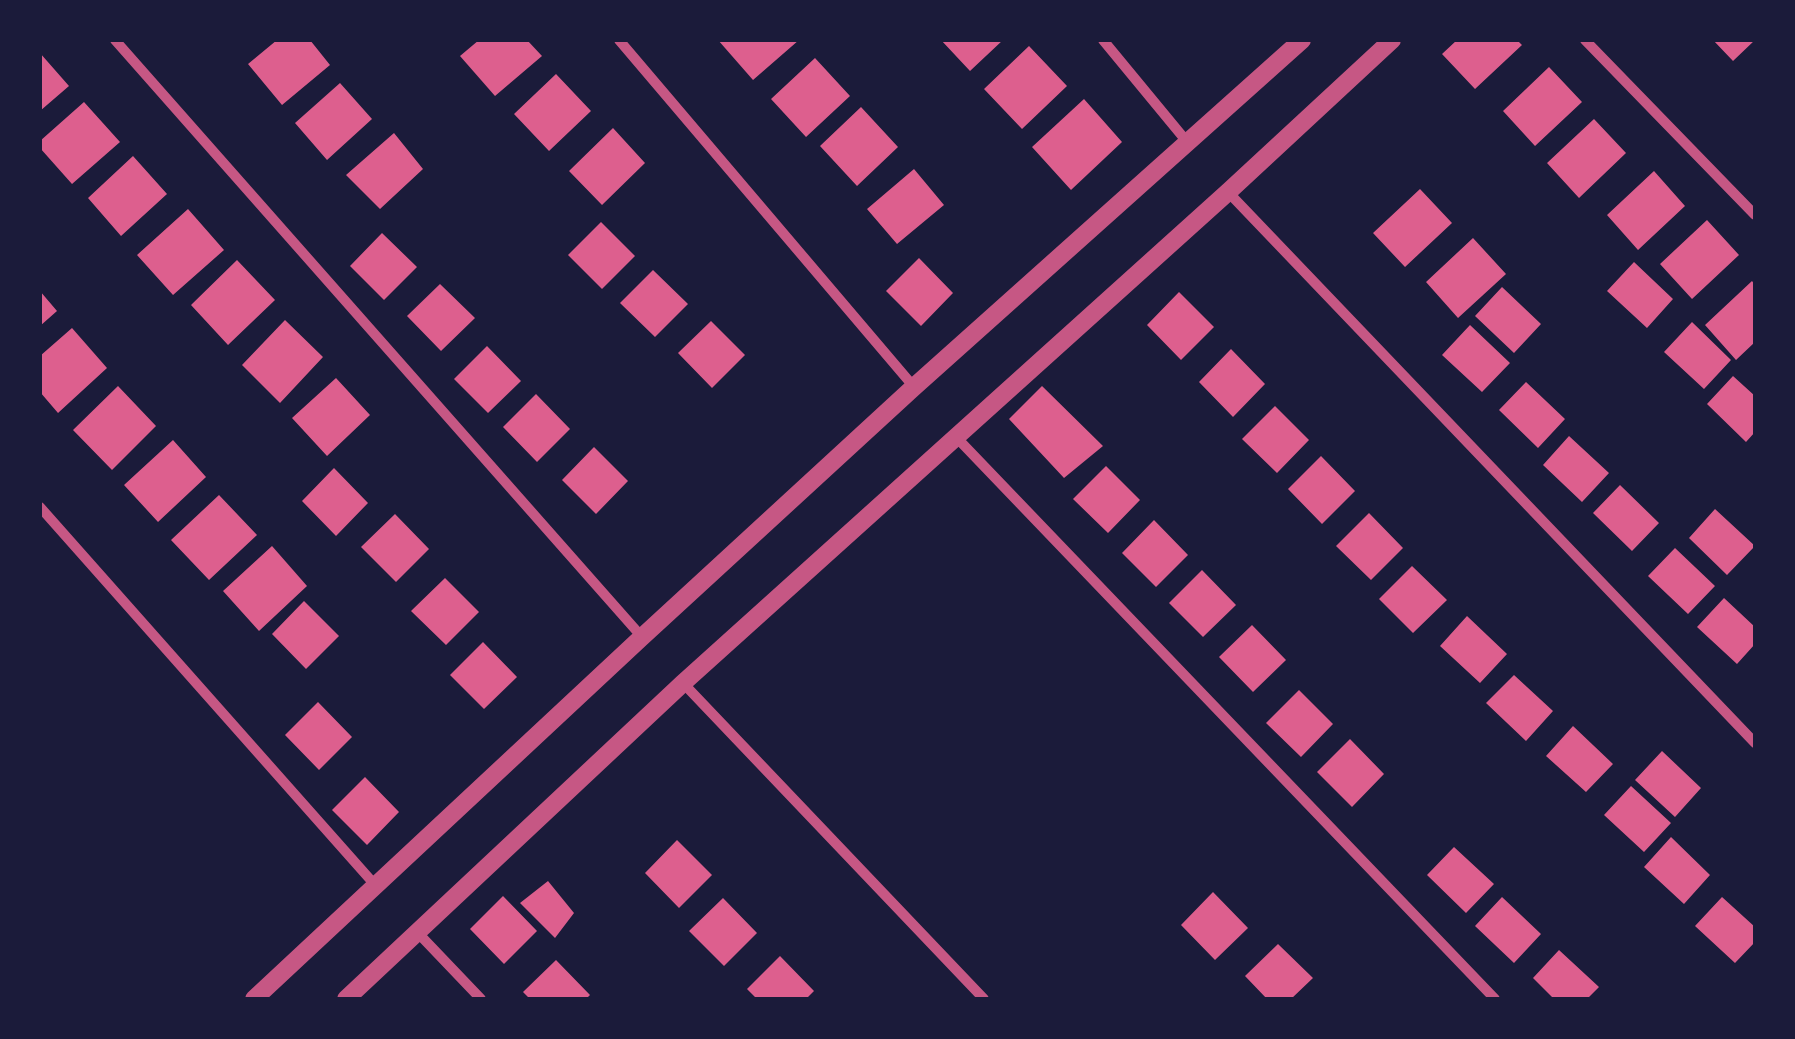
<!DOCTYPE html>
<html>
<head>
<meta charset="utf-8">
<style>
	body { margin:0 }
	#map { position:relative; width:1795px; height:1039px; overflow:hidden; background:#1b1b3a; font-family:"Source Sans 3",sans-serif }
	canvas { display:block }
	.frame { position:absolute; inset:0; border:42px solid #1b1b3a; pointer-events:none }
</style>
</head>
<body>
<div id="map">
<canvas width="1795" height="1039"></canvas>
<div class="frame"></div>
</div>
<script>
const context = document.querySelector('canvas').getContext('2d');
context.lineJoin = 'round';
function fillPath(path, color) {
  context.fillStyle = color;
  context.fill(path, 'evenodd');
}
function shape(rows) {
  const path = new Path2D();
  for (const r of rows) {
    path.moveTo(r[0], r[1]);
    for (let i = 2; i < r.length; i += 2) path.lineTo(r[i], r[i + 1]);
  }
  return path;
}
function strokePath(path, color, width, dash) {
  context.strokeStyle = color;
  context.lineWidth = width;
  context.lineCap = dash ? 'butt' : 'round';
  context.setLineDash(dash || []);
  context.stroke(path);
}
fillPath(shape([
	[277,40,310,40,330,65,282,105,248,64],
	[479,40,527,40,542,56,495,96,460,56],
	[718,40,799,40,753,80],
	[941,40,1003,40,970,71],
	[1457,40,1517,40,1522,45,1475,89,1442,54],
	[1713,40,1755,40,1733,61],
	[1029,46,1067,86,1022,129,984,89],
	[40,53,69,86,40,111],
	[815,58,850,96,806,137,771,99],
	[1549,67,1582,102,1535,146,1503,111],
	[556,74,591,111,549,151,514,114],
	[340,83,372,119,327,160,295,123],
	[1084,99,1122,142,1071,190,1032,147],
	[84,102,120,142,72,184,40,148,40,141],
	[861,107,898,147,857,186,820,146],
	[1594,119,1626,153,1579,198,1547,163],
	[613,128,645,163,602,205,569,171],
	[394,133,423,169,380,209,346,175],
	[133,156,167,194,121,236,88,198],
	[914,169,944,205,897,244,867,209],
	[1654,171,1685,206,1638,250,1607,215],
	[1420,189,1452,223,1405,267,1373,233],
	[188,209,224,250,173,295,137,255],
	[1707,220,1739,255,1692,299,1660,264],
	[601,222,635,256,602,289,568,255],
	[382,233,417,267,384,300,350,266],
	[1473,238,1506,274,1458,318,1426,282],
	[919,258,953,293,921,326,886,291],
	[237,260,275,300,228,345,191,305],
	[1634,262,1673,299,1647,328,1607,291],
	[653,270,688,304,655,337,620,303],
	[1752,281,1755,285,1755,342,1736,360,1705,325],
	[440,284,475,318,441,351,407,316],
	[1502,287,1541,324,1514,353,1475,316],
	[40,291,57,311,40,326],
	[1179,292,1214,327,1181,360,1147,325],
	[285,320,323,357,280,403,242,365],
	[711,321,745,355,712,388,678,353],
	[1692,322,1731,360,1704,389,1664,352],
	[1470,325,1510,363,1482,392,1442,355],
	[72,328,107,368,58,413,40,392,40,356],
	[487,346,521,381,488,413,454,379],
	[1231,349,1265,384,1233,417,1199,382],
	[1733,376,1755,396,1755,432,1746,442,1707,404],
	[336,378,370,415,327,456,292,418],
	[1526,382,1565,419,1538,448,1499,410],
	[118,386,156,426,112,470,73,430],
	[1042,386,1103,446,1064,478,1009,419],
	[536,394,570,429,537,462,503,427],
	[1275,406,1309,440,1277,473,1242,439],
	[1569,436,1609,473,1582,502,1543,465],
	[173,440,206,477,158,522,124,485],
	[594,447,628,481,596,514,562,480],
	[1321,456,1355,491,1322,524,1288,489],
	[1106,466,1140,500,1108,533,1073,499],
	[334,468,368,503,336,536,302,501],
	[1620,485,1659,523,1632,551,1593,513],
	[219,495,257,535,209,580,171,540],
	[1715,509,1755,546,1727,575,1689,538],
	[1369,513,1403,548,1371,580,1336,546],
	[395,514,429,549,396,582,361,547],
	[1154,520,1188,555,1156,587,1122,553],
	[272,546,307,586,259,631,223,591],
	[1675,548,1715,586,1688,614,1648,576],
	[1412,566,1447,600,1413,633,1379,599],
	[1202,570,1236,605,1203,637,1169,603],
	[445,578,479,612,446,645,411,611],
	[1724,598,1755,627,1755,644,1737,664,1697,627],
	[304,601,339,636,306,669,272,634],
	[1467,616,1507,654,1480,683,1440,646],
	[1252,625,1286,660,1253,692,1219,657],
	[483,642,517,677,484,709,450,675],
	[1514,675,1553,711,1526,741,1486,703],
	[1299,690,1333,724,1301,757,1266,723],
	[318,702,352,737,319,770,285,735],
	[1573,726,1613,764,1586,792,1546,756],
	[1350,739,1384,774,1352,807,1317,772],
	[1662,751,1701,788,1675,817,1635,780],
	[365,777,399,812,367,845,332,810],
	[1631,786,1671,823,1644,852,1604,815],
	[1671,837,1710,875,1684,904,1644,867],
	[677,840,712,875,679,908,645,873],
	[1454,847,1494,884,1466,913,1427,875],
	[548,881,574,913,555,938,520,903],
	[1213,892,1248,928,1215,960,1181,925],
	[503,896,537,931,504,964,470,929],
	[1502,897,1541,934,1514,963,1475,926],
	[1722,897,1755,927,1755,942,1735,963,1695,926],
	[723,898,757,933,724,966,689,931],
	[1278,944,1313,978,1291,999,1267,999,1245,976],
	[1559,950,1599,987,1587,999,1554,999,1533,978],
	[780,956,814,991,806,999,757,999,747,989],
	[556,960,590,995,586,999,530,999,523,992]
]), '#dd5f8e');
strokePath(shape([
	[115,40,642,637],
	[619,40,914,387],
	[1103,40,1188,143],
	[1585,40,1755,215],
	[1228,192,1755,743],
	[957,438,1495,999],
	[40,507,376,886],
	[683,683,984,999],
	[418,933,481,999]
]), '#c65784', 10);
strokePath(shape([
	[254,999,642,637,914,387,1302,40],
	[346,999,683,683,1228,192,1392,40]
]), '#c65784', 18);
</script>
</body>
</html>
